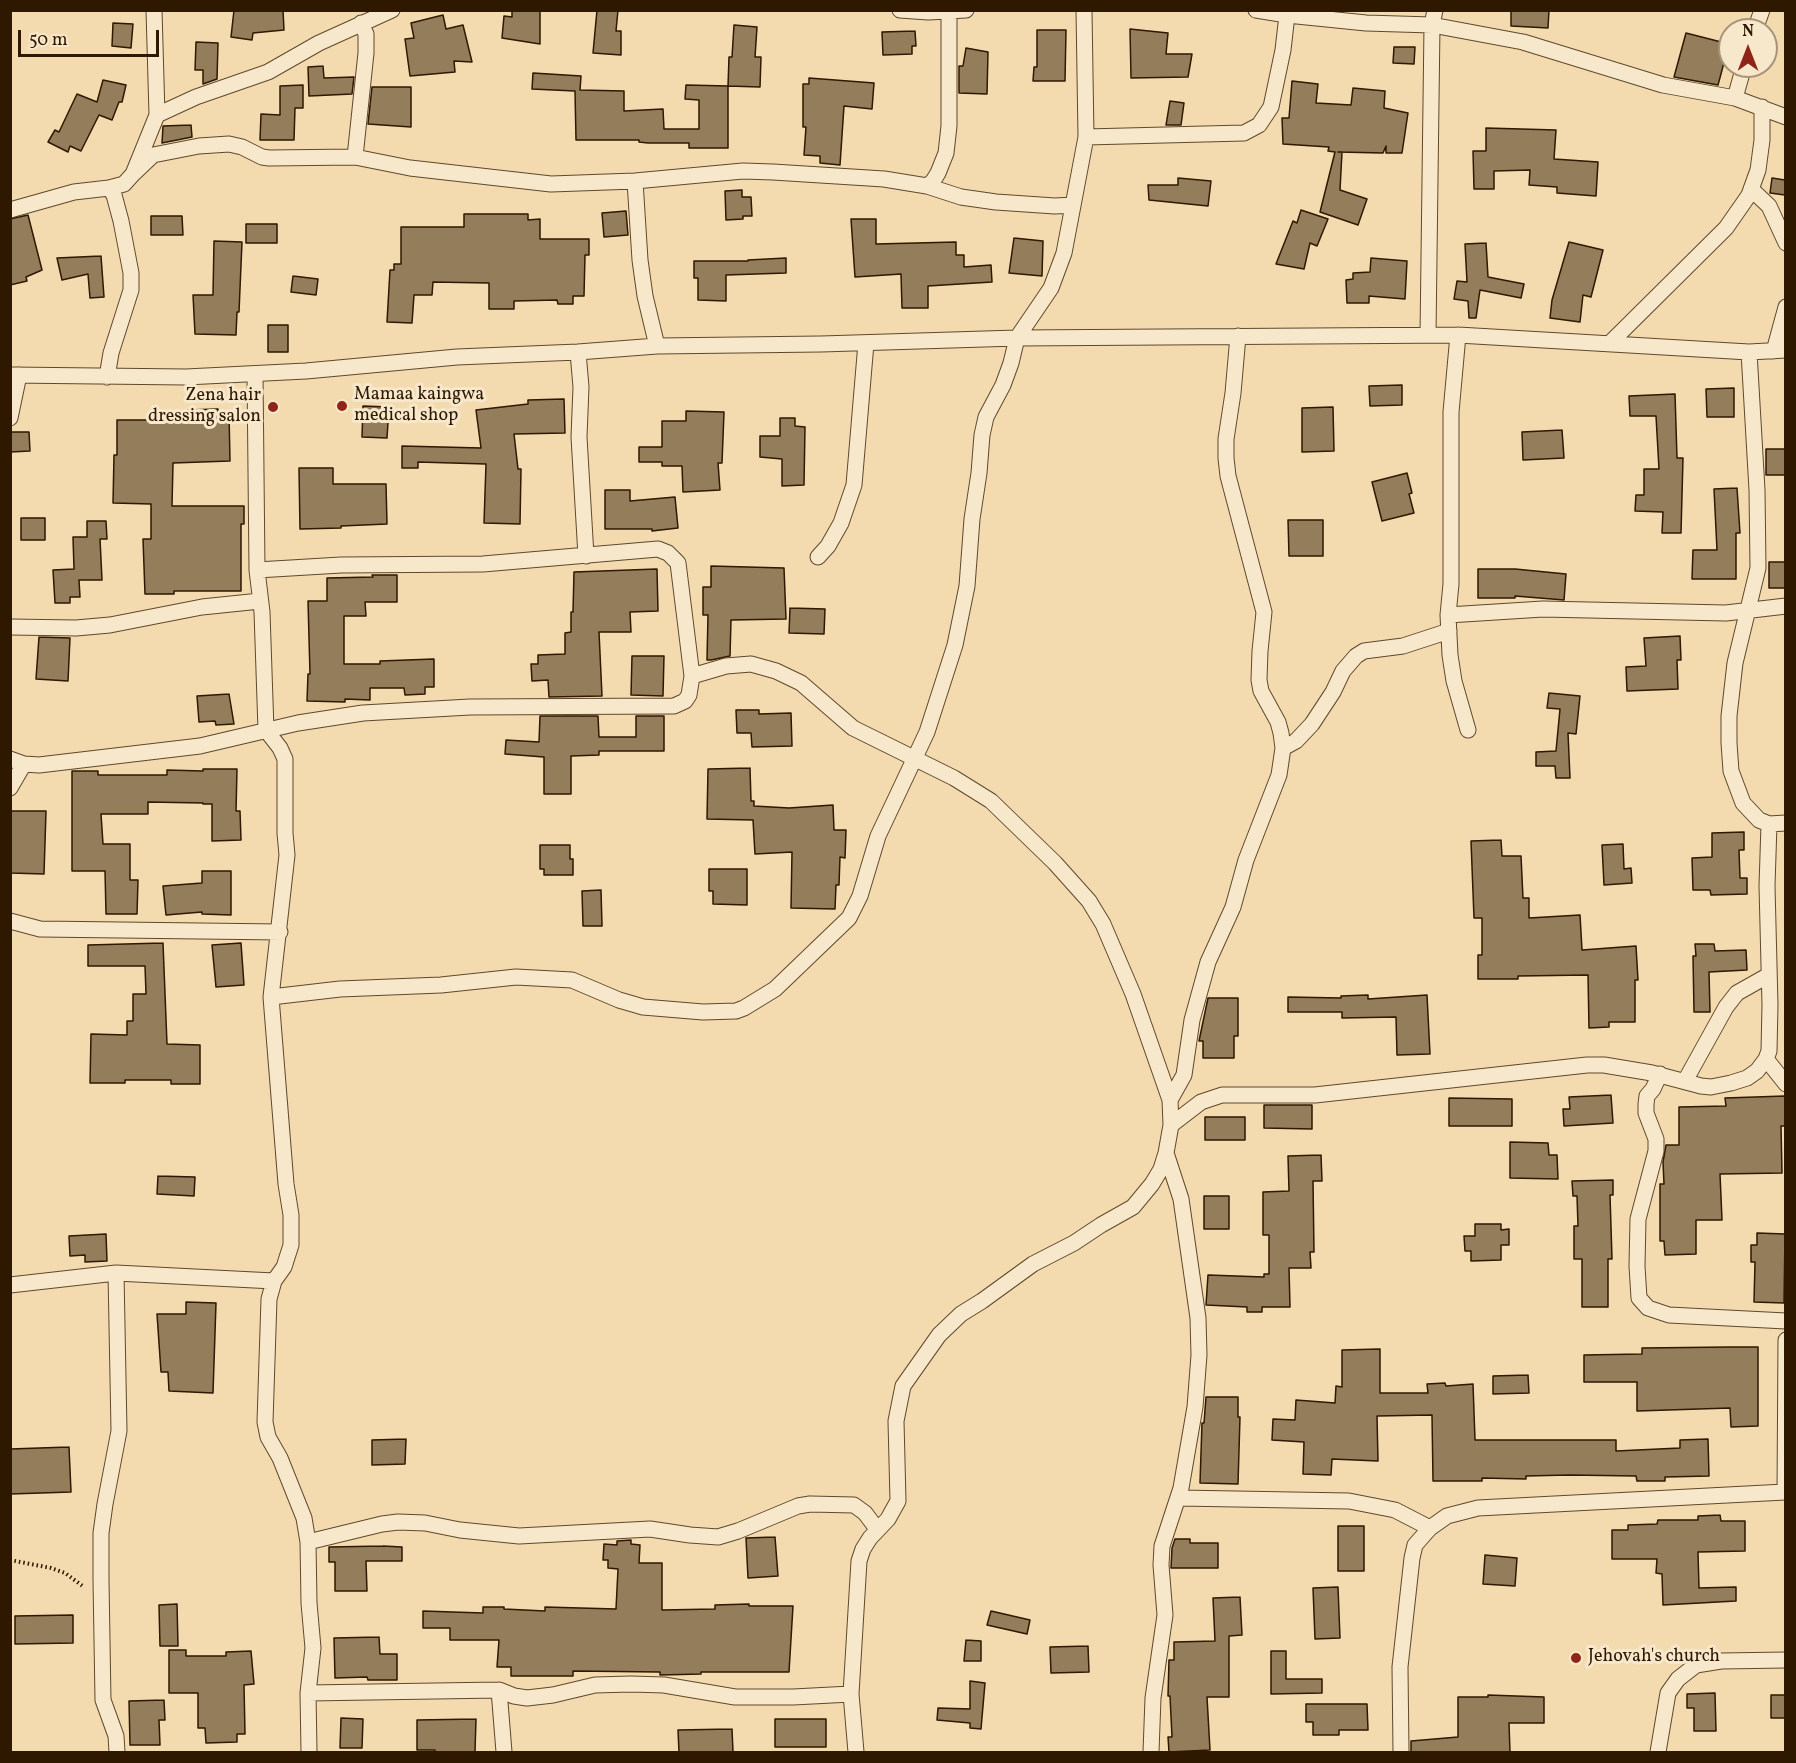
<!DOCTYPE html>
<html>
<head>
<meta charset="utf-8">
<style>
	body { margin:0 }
	#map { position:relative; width:1796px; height:1763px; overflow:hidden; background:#f3daaf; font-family:Vollkorn,serif }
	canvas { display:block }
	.frame { position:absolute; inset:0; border:12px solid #2e1900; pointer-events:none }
	.north { position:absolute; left:1718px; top:18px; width:60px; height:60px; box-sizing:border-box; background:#f7e7cb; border:2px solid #a7957a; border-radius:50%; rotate:0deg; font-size:16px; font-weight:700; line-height:24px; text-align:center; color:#2e1900 }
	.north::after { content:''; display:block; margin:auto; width:21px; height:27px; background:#8f2418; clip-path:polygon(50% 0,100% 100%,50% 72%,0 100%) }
	.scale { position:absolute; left:18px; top:30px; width:141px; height:27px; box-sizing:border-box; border:3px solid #2e1900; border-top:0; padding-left:8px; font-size:18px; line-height:21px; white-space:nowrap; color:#2e1900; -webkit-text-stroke:4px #f7e7cb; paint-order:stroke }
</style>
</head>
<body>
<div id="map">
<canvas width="1796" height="1763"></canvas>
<div class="frame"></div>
<div class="north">N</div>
<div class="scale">50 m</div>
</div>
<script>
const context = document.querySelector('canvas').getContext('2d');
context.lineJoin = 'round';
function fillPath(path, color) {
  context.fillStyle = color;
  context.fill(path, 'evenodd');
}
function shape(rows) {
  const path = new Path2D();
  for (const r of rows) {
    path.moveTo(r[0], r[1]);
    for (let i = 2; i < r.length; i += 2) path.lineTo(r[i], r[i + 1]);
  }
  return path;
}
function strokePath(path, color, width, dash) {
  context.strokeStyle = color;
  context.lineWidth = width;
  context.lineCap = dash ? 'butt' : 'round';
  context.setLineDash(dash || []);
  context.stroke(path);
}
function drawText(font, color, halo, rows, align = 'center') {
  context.font = font + ' Vollkorn,serif';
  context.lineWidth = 6;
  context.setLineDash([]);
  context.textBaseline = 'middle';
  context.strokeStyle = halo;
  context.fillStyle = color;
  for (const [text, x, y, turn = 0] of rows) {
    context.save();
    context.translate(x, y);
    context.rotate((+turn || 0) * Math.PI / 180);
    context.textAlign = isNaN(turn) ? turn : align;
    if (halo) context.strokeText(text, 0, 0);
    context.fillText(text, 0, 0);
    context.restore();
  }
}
const building = shape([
	[234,10,283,10,284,30,253,33,252,40,231,37,234,10],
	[512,10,540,10,540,44,502,38,504,16,512,17,512,10],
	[597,10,618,10,616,31,621,31,621,55,593,53,597,10],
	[1511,10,1549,10,1548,28,1511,26,1511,10],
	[443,15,446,29,463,25,472,62,454,61,455,72,410,76,405,39,414,38,411,23,443,15],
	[113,23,133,24,131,48,112,46,113,23],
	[734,25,757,27,755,57,761,57,760,87,728,86,729,57,732,57,734,25],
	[1130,29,1168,33,1166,54,1192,54,1188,77,1131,78,1130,29],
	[1037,30,1066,30,1065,81,1033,81,1034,67,1037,67,1037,30],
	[915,31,916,46,912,46,912,54,883,55,882,32,915,31],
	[1686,33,1729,44,1718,85,1674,77,1686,33],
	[196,42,218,43,217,79,203,84,203,70,195,70,196,42],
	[1394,47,1415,47,1414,64,1393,63,1394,47],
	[966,48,988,52,987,94,959,93,959,66,963,66,966,48],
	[323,66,324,78,354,77,352,94,309,96,308,67,323,66],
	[533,73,581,76,580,90,624,91,624,111,663,109,664,129,699,129,699,100,685,99,686,85,728,86,728,148,689,148,689,143,648,143,639,142,639,140,576,140,575,91,532,89,533,73],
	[809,78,874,83,872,109,844,106,840,165,820,163,820,156,804,155,806,127,803,127,803,84,809,84,809,78],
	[103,80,126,85,122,102,119,102,112,120,99,115,81,151,70,146,68,152,48,142,55,130,59,132,77,94,97,102,103,80],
	[1292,81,1318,84,1316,103,1351,105,1353,88,1385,91,1384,108,1408,113,1402,153,1386,153,1386,146,1383,153,1338,152,1342,152,1340,190,1367,199,1358,225,1320,212,1335,152,1328,151,1329,147,1283,144,1282,118,1289,118,1292,81],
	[303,85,303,108,295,108,294,140,260,140,261,114,280,115,280,86,303,85],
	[372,87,411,87,411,127,368,124,372,87],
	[1170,101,1184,103,1181,125,1166,125,1170,101],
	[191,125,192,137,162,143,163,126,191,125],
	[1486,128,1556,130,1554,159,1598,162,1596,196,1557,193,1557,187,1529,185,1530,170,1494,171,1494,189,1474,189,1473,151,1486,151,1486,128],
	[1178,178,1211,181,1208,206,1149,200,1148,185,1178,185,1178,178],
	[1772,178,1785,180,1785,195,1770,193,1772,178],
	[742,190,742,197,751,197,752,216,743,216,743,219,726,220,725,191,742,190],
	[1301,210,1328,219,1317,246,1310,243,1304,269,1276,264,1293,221,1297,223,1301,210],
	[626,211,628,235,604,237,602,213,626,211],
	[464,214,528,214,528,220,540,219,540,239,589,239,589,255,585,255,584,296,573,296,573,304,558,304,557,300,514,301,514,309,489,309,489,283,433,282,432,295,414,295,412,323,387,322,390,270,394,270,394,264,401,264,401,227,464,227,464,214],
	[28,215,42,270,26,277,27,281,10,285,10,219,28,215],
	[151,216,182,216,183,235,151,235,151,216],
	[851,219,876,219,876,244,956,242,956,255,964,255,964,267,991,265,992,282,928,286,928,308,902,308,901,274,855,277,851,219],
	[246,224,277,224,277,243,246,243,246,224],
	[1014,238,1043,241,1042,276,1009,273,1014,238],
	[214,241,242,242,239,312,237,312,236,335,195,334,193,295,213,295,214,241],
	[1569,242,1603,250,1591,297,1583,295,1580,322,1550,318,1552,300,1569,242],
	[1486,243,1488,277,1524,284,1521,298,1480,290,1476,318,1469,318,1468,301,1454,299,1457,281,1467,282,1465,244,1486,243],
	[101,256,104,297,90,298,88,274,62,280,57,258,101,256],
	[786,258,786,273,726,275,726,301,698,300,698,278,694,278,694,261,748,261,748,260,786,258],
	[1371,258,1407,261,1405,299,1369,296,1369,303,1347,303,1346,280,1353,279,1353,273,1370,272,1371,258],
	[293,276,318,279,316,295,291,292,293,276],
	[268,325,288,325,288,352,268,352,268,325],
	[1402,385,1402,405,1370,406,1369,386,1402,385],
	[1734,388,1734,417,1707,417,1706,389,1734,388],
	[1675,394,1677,458,1683,458,1681,533,1662,533,1663,512,1635,511,1636,495,1644,495,1644,469,1659,469,1656,416,1630,416,1629,396,1675,394],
	[564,399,565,433,514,434,518,469,521,469,520,524,484,523,486,464,418,462,418,468,402,468,402,446,481,448,476,410,528,404,528,400,564,399],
	[363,406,389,407,387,438,362,437,363,406],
	[1333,407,1334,451,1302,452,1302,408,1333,407],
	[218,409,218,413,229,413,230,461,173,463,172,506,244,506,244,524,241,524,241,591,174,591,174,594,145,594,143,539,151,539,151,504,113,503,114,455,117,455,117,420,159,420,159,416,176,417,176,414,187,414,187,410,218,409],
	[686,411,724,412,722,463,718,463,720,490,683,492,682,466,662,466,662,462,639,462,639,447,662,447,662,421,686,421,686,411],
	[780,418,795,418,795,426,805,427,804,485,782,486,782,459,760,457,760,436,780,436,780,418],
	[1562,430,1564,458,1523,460,1522,432,1562,430],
	[10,432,29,432,30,451,10,452,10,432],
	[1766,449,1785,449,1785,475,1766,475,1766,449],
	[299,468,333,468,333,484,386,484,387,524,341,526,341,528,300,529,299,468],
	[1407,473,1412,493,1409,494,1414,513,1382,521,1372,482,1407,473],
	[1737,488,1740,533,1736,533,1736,579,1692,579,1693,550,1717,550,1714,489,1737,488],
	[605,490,630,490,630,501,675,497,678,528,652,531,652,529,605,529,605,490],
	[21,518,45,518,45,540,21,540,21,518],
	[1288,520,1323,520,1323,556,1289,556,1288,520],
	[87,521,106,521,107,539,100,539,102,580,79,580,80,597,70,597,70,603,55,603,53,570,74,569,73,537,87,537,87,521],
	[1769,562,1785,562,1785,588,1769,588,1769,562],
	[711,566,784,568,786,619,731,620,730,656,711,660,707,660,708,615,703,615,703,587,711,587,711,566],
	[657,569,658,611,630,612,631,632,599,632,602,696,549,697,548,680,532,681,531,664,538,664,538,655,565,654,565,633,571,632,571,612,573,612,574,572,657,569],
	[1478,569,1515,569,1566,574,1564,600,1515,596,1515,598,1478,598,1478,569],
	[372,575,397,575,397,602,365,602,366,616,344,616,344,664,380,664,380,661,434,659,434,687,425,687,425,694,405,695,404,688,370,688,370,700,345,699,345,702,307,701,308,674,310,674,308,601,327,601,327,578,373,577,372,575],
	[790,608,825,609,824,634,789,633,790,608],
	[1680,636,1681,660,1677,660,1678,689,1627,691,1626,667,1646,666,1644,638,1680,636],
	[39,637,70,638,68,681,36,679,39,637],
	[632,656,664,656,663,696,631,695,632,656],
	[1549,693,1580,696,1576,734,1568,733,1570,778,1556,778,1555,766,1536,766,1536,752,1556,751,1560,709,1547,708,1549,693],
	[229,694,234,724,216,725,215,721,199,722,197,696,229,694],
	[736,710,759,710,759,714,791,713,792,746,752,747,751,733,737,733,736,710],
	[540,716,598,716,599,737,636,737,636,716,664,716,664,751,599,751,599,755,571,756,571,794,544,794,544,757,505,754,506,740,539,742,540,716],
	[750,768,751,801,754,801,754,806,789,808,833,805,834,830,846,830,845,858,840,857,839,885,836,885,835,909,791,908,792,852,755,854,753,820,707,819,708,769,750,768],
	[203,769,237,769,236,811,240,811,241,840,212,841,212,804,203,804,203,803,148,802,148,814,101,814,103,844,130,844,130,880,138,880,137,914,106,914,105,871,72,871,72,771,98,771,98,775,167,775,167,770,203,771,203,769],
	[10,811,46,811,44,874,10,873,10,811],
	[1744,832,1744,850,1739,850,1740,878,1747,878,1747,894,1711,895,1710,890,1693,890,1692,858,1712,857,1712,833,1744,832],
	[1501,840,1502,856,1521,856,1523,898,1529,898,1529,918,1580,915,1582,950,1636,946,1638,980,1635,980,1635,1022,1609,1022,1609,1027,1589,1028,1588,975,1518,976,1518,979,1478,979,1478,955,1482,955,1482,918,1474,918,1471,841,1501,840],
	[1623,844,1624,869,1631,868,1632,883,1604,885,1602,845,1623,844],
	[540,845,570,845,570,859,573,859,573,875,544,875,544,869,540,869,540,845],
	[709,869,747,869,747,905,713,904,713,891,709,891,709,869],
	[202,871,231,871,231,915,202,914,202,912,166,915,163,886,202,883,202,871],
	[601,890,602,926,583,926,582,891,601,890],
	[163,943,167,1044,200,1045,200,1084,171,1084,171,1080,125,1080,125,1083,90,1083,91,1034,127,1035,127,1021,133,1021,133,994,146,994,145,966,88,966,88,945,163,943],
	[241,943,244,985,216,987,212,945,241,943],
	[1695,944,1714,944,1715,951,1746,950,1747,970,1709,972,1710,1012,1694,1012,1693,956,1696,956,1695,944],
	[1368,995,1368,999,1427,995,1430,1054,1397,1055,1396,1017,1342,1018,1342,1012,1288,1012,1288,997,1341,998,1341,996,1368,995],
	[1208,998,1238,998,1238,1036,1234,1036,1234,1058,1203,1058,1203,1041,1199,1041,1208,998],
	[1611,1095,1613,1123,1564,1126,1563,1109,1570,1109,1569,1097,1611,1095],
	[1785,1096,1785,1126,1781,1126,1782,1173,1720,1174,1722,1220,1696,1220,1696,1254,1665,1255,1664,1241,1660,1241,1660,1184,1664,1184,1663,1162,1666,1145,1679,1145,1679,1107,1726,1106,1725,1098,1785,1096],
	[1449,1098,1512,1099,1512,1126,1449,1126,1449,1098],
	[1264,1105,1312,1105,1312,1129,1264,1128,1264,1105],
	[1205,1117,1245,1117,1245,1140,1205,1140,1205,1117],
	[1510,1142,1548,1143,1549,1155,1557,1155,1558,1179,1510,1178,1510,1142],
	[1321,1155,1322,1181,1313,1181,1314,1252,1310,1252,1311,1268,1289,1268,1290,1307,1262,1307,1262,1312,1247,1312,1247,1307,1206,1305,1208,1275,1264,1277,1264,1274,1269,1274,1269,1235,1263,1235,1263,1192,1289,1191,1288,1156,1321,1155],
	[158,1176,195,1177,194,1196,157,1194,158,1176],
	[1613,1180,1613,1195,1610,1195,1612,1259,1608,1259,1608,1307,1582,1307,1582,1259,1574,1259,1574,1226,1578,1226,1577,1196,1573,1196,1572,1181,1613,1180],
	[1204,1196,1229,1196,1229,1229,1204,1229,1204,1196],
	[1475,1224,1501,1224,1501,1230,1509,1229,1509,1245,1501,1245,1501,1260,1471,1261,1471,1251,1465,1251,1464,1236,1475,1236,1475,1224],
	[1757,1233,1785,1234,1784,1303,1754,1302,1755,1262,1751,1262,1751,1245,1757,1245,1757,1233],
	[106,1234,107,1261,85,1262,85,1255,70,1256,69,1236,106,1234],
	[186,1302,216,1303,213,1393,169,1391,168,1372,161,1372,157,1314,186,1314,186,1302],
	[1730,1347,1758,1347,1758,1426,1731,1427,1730,1408,1637,1411,1637,1382,1584,1382,1584,1355,1642,1354,1642,1348,1730,1347],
	[1380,1349,1380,1393,1428,1393,1427,1384,1445,1383,1446,1386,1473,1384,1475,1440,1616,1440,1616,1451,1680,1448,1680,1440,1708,1439,1709,1476,1665,1477,1665,1481,1637,1481,1636,1476,1569,1475,1526,1476,1526,1479,1482,1478,1482,1481,1433,1481,1432,1415,1377,1416,1378,1461,1332,1459,1331,1475,1303,1474,1304,1442,1272,1440,1273,1419,1295,1420,1296,1400,1335,1403,1336,1386,1342,1387,1342,1350,1380,1349],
	[1528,1375,1529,1393,1493,1394,1493,1376,1528,1375],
	[1206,1397,1238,1397,1238,1417,1240,1417,1238,1484,1200,1483,1202,1423,1204,1423,1206,1397],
	[406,1439,405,1464,372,1465,372,1440,406,1439],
	[69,1447,71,1492,10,1494,10,1449,69,1447],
	[1720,1515,1721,1521,1745,1521,1745,1551,1698,1552,1699,1588,1736,1587,1736,1601,1663,1605,1662,1574,1656,1573,1657,1559,1612,1559,1612,1530,1628,1530,1628,1525,1657,1524,1658,1520,1698,1520,1698,1516,1720,1515],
	[1338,1526,1364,1526,1364,1571,1338,1571,1338,1526],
	[775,1537,778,1576,748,1578,746,1538,775,1537],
	[1175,1539,1190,1539,1190,1543,1218,1543,1218,1568,1171,1568,1172,1548,1175,1539],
	[631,1540,631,1544,640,1545,639,1563,662,1563,662,1610,715,1609,715,1605,749,1604,749,1606,793,1606,789,1672,701,1672,701,1674,660,1675,660,1672,573,1671,573,1676,511,1676,511,1667,497,1667,499,1640,450,1640,450,1628,423,1628,423,1611,483,1613,483,1607,504,1607,504,1609,545,1611,545,1607,616,1609,618,1569,608,1568,608,1560,603,1560,604,1544,617,1545,617,1541,631,1540],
	[383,1546,402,1547,402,1561,366,1561,367,1591,335,1591,335,1562,329,1562,329,1547,383,1546],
	[1485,1555,1517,1558,1515,1586,1483,1584,1485,1555],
	[1338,1587,1340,1638,1315,1639,1313,1588,1338,1587],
	[1240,1597,1242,1635,1229,1636,1229,1697,1207,1697,1210,1750,1169,1752,1168,1737,1172,1737,1170,1696,1168,1696,1169,1660,1174,1660,1174,1642,1215,1641,1213,1598,1240,1597],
	[177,1604,178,1646,160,1646,159,1605,177,1604],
	[991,1611,1030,1620,1027,1634,987,1625,991,1611],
	[73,1615,73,1643,15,1644,15,1616,73,1615],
	[379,1637,380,1654,397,1654,397,1680,368,1680,367,1677,335,1678,334,1638,379,1637],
	[966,1640,981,1641,981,1661,964,1661,966,1640],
	[1088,1646,1089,1672,1051,1673,1050,1647,1088,1646],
	[169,1650,186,1650,186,1656,226,1656,226,1652,251,1651,254,1684,244,1685,245,1734,237,1734,237,1742,206,1743,205,1728,198,1728,198,1693,169,1693,169,1650],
	[1271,1651,1286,1651,1286,1679,1322,1679,1322,1693,1271,1694,1271,1651],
	[970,1681,985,1683,981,1729,970,1728,970,1723,937,1720,938,1708,970,1709,970,1681],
	[1715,1693,1716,1731,1694,1731,1694,1708,1687,1708,1687,1694,1715,1693],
	[1488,1695,1544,1697,1544,1723,1509,1723,1510,1752,1411,1752,1411,1741,1458,1737,1458,1697,1488,1697,1488,1695],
	[1771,1695,1785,1695,1785,1718,1771,1718,1771,1695],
	[164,1700,165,1720,159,1720,160,1745,130,1745,129,1701,164,1700],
	[1306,1704,1367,1704,1368,1730,1339,1730,1339,1735,1313,1735,1313,1722,1306,1722,1306,1704],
	[341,1718,363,1719,362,1748,340,1748,341,1718],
	[476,1719,475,1752,435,1752,435,1750,417,1750,417,1720,476,1719],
	[775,1719,826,1719,826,1747,775,1747,775,1719],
	[732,1729,733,1752,679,1752,678,1730,732,1729]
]);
fillPath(building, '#947d5b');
strokePath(building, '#2e1900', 1.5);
const street = shape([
	[154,10,157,115],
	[900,10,928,12,966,10],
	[1256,10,1287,15,1366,23,1432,25,1523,42,1663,85,1735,98,1786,117],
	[1755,30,1762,10],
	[1735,98,1744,66],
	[1086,137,1244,133,1259,125,1271,107,1283,50,1287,15],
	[355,157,366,53,366,34,361,23],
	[133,174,153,155,199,146,229,144,242,147,262,157,269,158,355,157,410,168,551,184,635,181,743,171,773,172,884,179,927,186,961,197,996,202,1055,206,1073,205],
	[635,181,640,260,645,296,657,346],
	[927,186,933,181,938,173,946,153,949,126,949,12],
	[1751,189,1769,206,1786,243],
	[10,210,74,192,109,188,124,184,133,174,157,115,196,97,268,72,319,43,392,10],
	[1428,335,1432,25,1435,10],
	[1458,335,1451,412,1451,584,1448,615,1450,655,1454,681,1468,730],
	[1610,343,1726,228,1749,195,1758,170,1762,140,1762,107],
	[1774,351,1786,307],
	[578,352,581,387,579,437,586,556],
	[1749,352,1757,490,1758,568,1735,663,1729,716,1729,743,1731,771,1743,803,1759,820,1769,824,1786,823],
	[255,374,257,570,262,612,266,730,280,748,285,759,285,833,287,855,271,997,286,1184,291,1215,291,1245,284,1267,274,1281,269,1299,265,1422,268,1437,280,1458,304,1518,308,1542,309,1603,313,1648,308,1693,309,1752],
	[10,375,186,377,306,371,457,357,578,352,657,346,821,344,1017,338,1458,335,1749,352,1786,350],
	[107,377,111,353,131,290,131,273,121,221,114,195,109,188],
	[10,418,19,375],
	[818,557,828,546,841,523,854,485,866,343],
	[257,570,341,565,483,564,658,549,668,553,678,563,692,676],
	[1448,615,1543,609,1726,613,1786,606],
	[10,627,76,628,110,625,202,607,260,601],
	[1283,748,1296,741,1312,724,1333,692,1343,671,1356,656,1364,651,1403,646,1449,631],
	[10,759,24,764,39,765,200,746,298,723,363,713,470,707,674,706,685,701,689,695,692,676,726,666,751,664,776,671,801,683,853,728,954,778,991,801,1055,863,1089,901,1103,924,1133,994,1170,1100],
	[10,788,24,764],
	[10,921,40,929,280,932],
	[271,997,340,989,441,985,516,977,572,980,619,1000,643,1007,703,1012,736,1011,744,1008,775,989,849,918,860,896,878,836,927,732,955,645,967,586,972,519,979,473,982,435,986,417,1003,385,1011,363,1017,338,1051,288,1064,253,1086,137,1084,10],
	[1766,1059,1786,1084],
	[1660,1074,1653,1089,1647,1096,1646,1104,1646,1113,1656,1139,1656,1151,1638,1219,1637,1266,1639,1298,1648,1308,1669,1315,1786,1321],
	[1685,1081,1726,1007,1737,993,1769,975],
	[1171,1125,1201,1102,1222,1095,1315,1095,1587,1065,1604,1065,1652,1073,1701,1086,1711,1087,1731,1083,1747,1078,1757,1071,1766,1059,1769,1051,1770,1005,1767,886,1769,824],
	[116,1273,119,1431,105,1504,101,1533,101,1580,103,1700,116,1736,117,1752],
	[10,1285,116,1273,274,1281],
	[1179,1498,1349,1501,1395,1510,1430,1528],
	[308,1542,382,1524,398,1522,425,1523,460,1530,519,1536,650,1529,690,1535,718,1537,738,1531,798,1506,810,1504,854,1505,865,1513,877,1529],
	[499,1690,504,1752],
	[308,1693,499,1690,514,1696,527,1698,553,1695,595,1685,631,1684,664,1685,735,1697,793,1697,851,1694],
	[856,1752,851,1694,859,1561,863,1549,870,1538,888,1519,898,1501,896,1421,903,1386,939,1335,961,1314,982,1301,1033,1264,1074,1243,1101,1225,1133,1207,1152,1184,1161,1169,1166,1153,1171,1125,1170,1100,1184,1075,1192,1020,1208,962,1233,907,1246,860,1279,775,1283,748,1281,733,1278,722,1261,691,1259,680,1260,651,1264,612,1228,476,1226,458,1226,439,1233,393,1238,336],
	[1151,1752,1153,1698,1165,1615,1161,1565,1162,1546,1181,1488,1195,1407,1199,1355,1198,1318,1181,1199,1166,1153],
	[1401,1752,1400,1667,1412,1558,1415,1545,1430,1528,1447,1516,1478,1508,1785,1492,1786,1340],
	[1658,1752,1668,1693,1678,1679,1696,1665,1721,1661,1786,1660]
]);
strokePath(street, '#5f492c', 17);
strokePath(shape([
	[10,1560,51,1568,65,1573,84,1587]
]), '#2e1900', 4, [1.5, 3]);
strokePath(street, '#f7e7cb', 15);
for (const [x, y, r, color] of [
	[342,406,6,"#8f2418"],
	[273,407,6,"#8f2418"],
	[1576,1658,6,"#8f2418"]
]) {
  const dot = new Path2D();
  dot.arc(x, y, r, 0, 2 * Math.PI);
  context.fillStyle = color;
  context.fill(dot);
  strokePath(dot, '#f7e7cb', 2);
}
drawText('18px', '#2e1900', '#f7e7cb', [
	["Mamaa kaingwa",354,396],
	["medical shop",354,417],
	["Zena hair",261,397,"right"],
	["dressing salon",261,418,"right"],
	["Jehovah's church",1588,1658]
], 'left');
</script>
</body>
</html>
